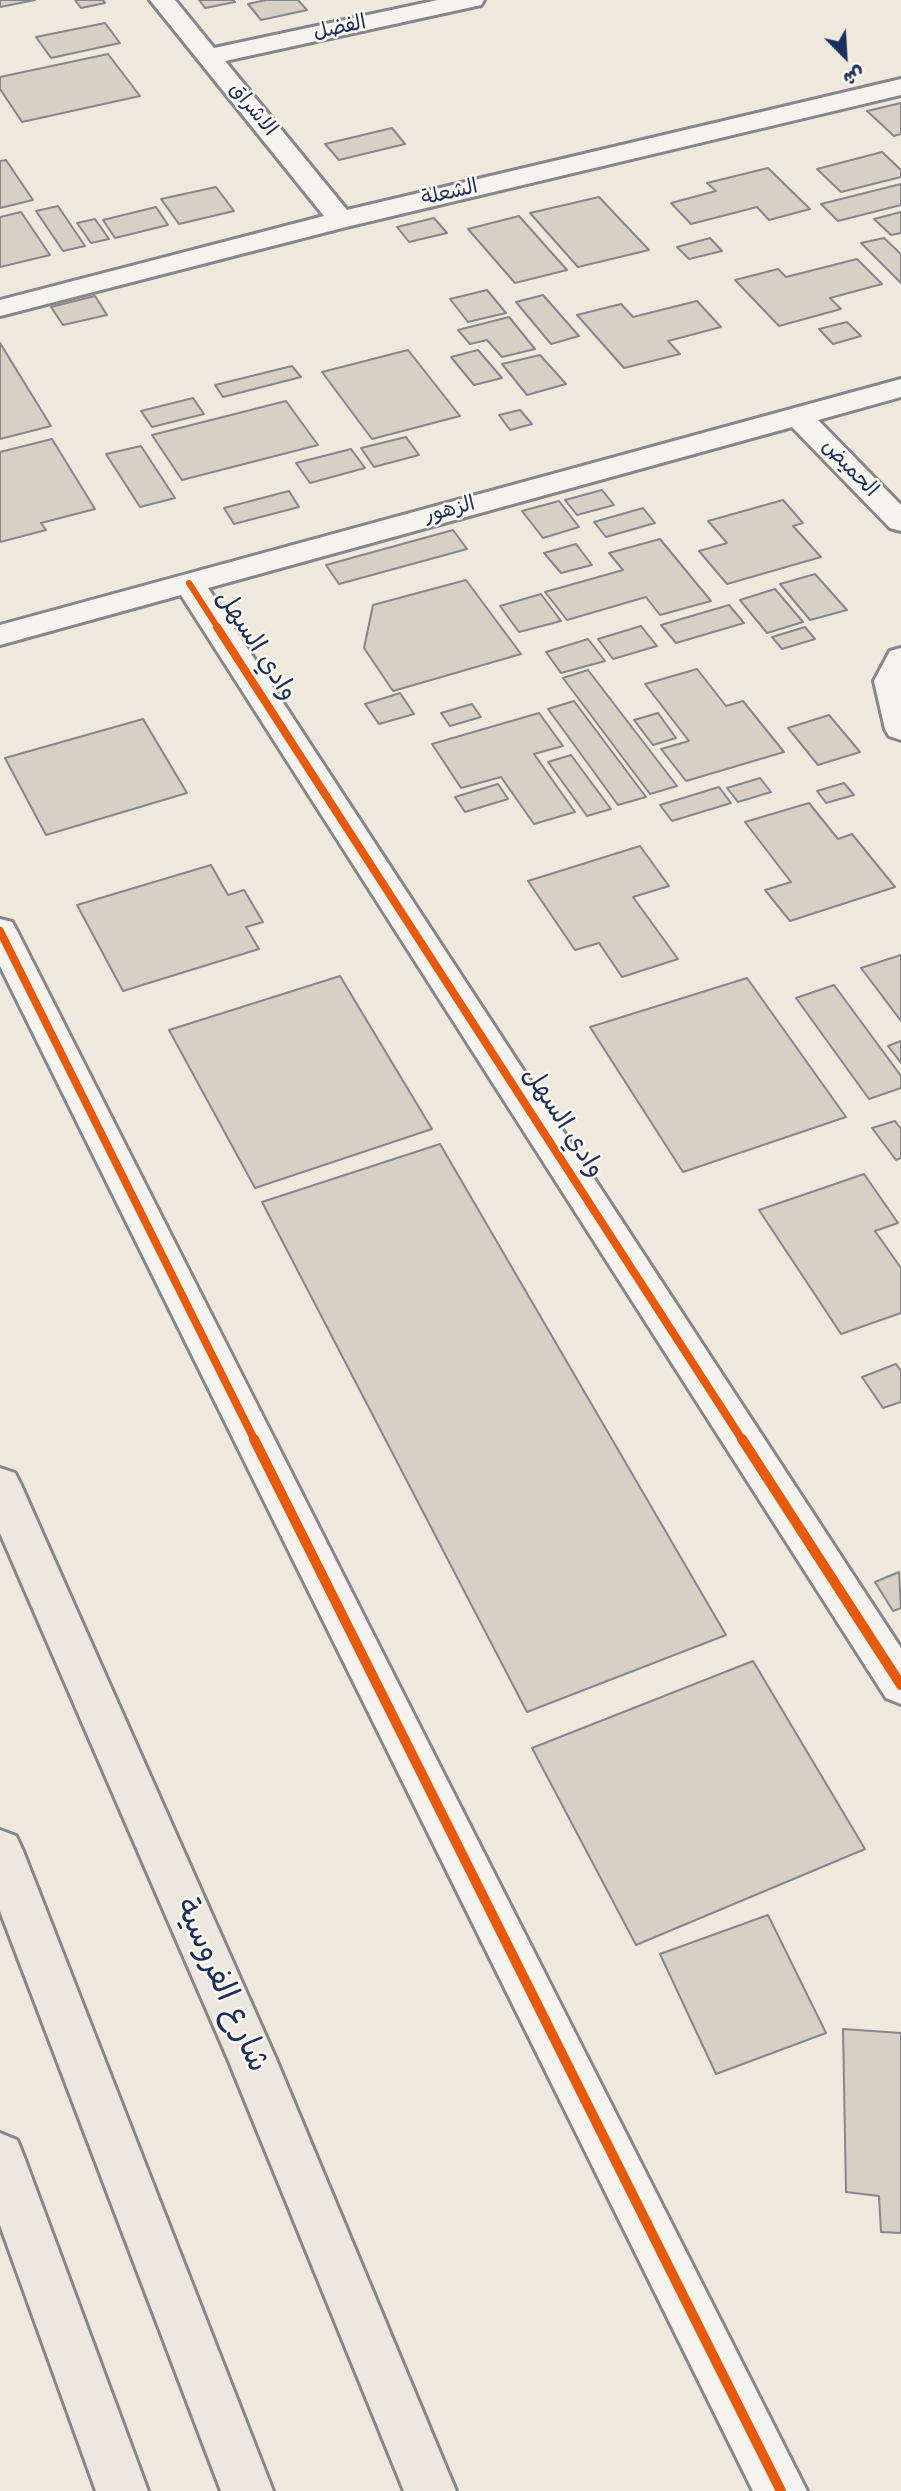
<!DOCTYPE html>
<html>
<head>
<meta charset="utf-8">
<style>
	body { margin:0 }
	#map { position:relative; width:901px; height:2491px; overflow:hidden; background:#efe8dd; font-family:Mynerve,"Playpen Sans Arabic",sans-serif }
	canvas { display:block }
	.north { position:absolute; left:810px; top:21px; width:70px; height:70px; -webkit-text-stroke:5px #fbf7ec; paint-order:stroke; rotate:156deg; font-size:19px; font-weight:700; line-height:28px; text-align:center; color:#1b2f5e }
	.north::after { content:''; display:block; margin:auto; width:24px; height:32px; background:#1b2f5e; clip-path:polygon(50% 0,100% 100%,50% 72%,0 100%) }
</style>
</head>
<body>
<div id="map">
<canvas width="901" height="2491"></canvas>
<div class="north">ش</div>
</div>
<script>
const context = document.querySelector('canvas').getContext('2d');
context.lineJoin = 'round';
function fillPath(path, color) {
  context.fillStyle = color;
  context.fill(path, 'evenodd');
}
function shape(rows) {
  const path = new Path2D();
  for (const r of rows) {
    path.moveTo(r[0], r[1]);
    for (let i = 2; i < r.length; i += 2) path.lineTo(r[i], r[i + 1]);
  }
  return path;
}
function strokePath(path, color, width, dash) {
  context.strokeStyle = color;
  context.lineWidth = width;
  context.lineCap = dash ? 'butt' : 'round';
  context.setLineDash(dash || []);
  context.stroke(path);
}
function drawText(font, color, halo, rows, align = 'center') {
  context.font = font + ' Mynerve,"Playpen Sans Arabic",sans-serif';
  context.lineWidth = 5;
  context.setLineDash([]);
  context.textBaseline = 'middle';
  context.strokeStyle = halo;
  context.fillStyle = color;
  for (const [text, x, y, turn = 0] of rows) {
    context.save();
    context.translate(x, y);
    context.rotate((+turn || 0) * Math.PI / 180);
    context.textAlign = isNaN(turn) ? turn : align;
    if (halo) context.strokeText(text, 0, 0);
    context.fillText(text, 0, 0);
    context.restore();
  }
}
const building = shape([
	[0,0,35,0,0,7,0,0],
	[75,0,103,0,105,3,81,8,75,0],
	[199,0,233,0,235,2,205,8,199,0],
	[266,0,298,0,307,10,261,20,248,4,266,0],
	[105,23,120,43,51,58,36,37,105,23],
	[108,54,140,96,22,122,0,89,0,77,108,54],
	[901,103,901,134,894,136,867,111,901,103],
	[392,128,405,144,339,160,325,144,392,128],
	[882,152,901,170,901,177,841,192,817,169,882,152],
	[6,160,33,200,0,208,0,161,6,160],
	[768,168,810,209,769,220,757,207,691,224,671,203,716,191,707,183,768,168],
	[901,184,901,205,838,221,821,204,901,184],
	[216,187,234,211,179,224,161,199,216,187],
	[599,197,649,250,578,267,530,213,599,197],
	[58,206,85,246,63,251,36,211,58,206],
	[156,207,168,225,115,238,103,220,156,207],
	[21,212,50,255,0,267,0,217,21,212],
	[901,212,901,233,891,235,874,219,901,212],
	[519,216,567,270,515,283,468,229,519,216],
	[434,218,447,233,409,242,397,227,434,218],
	[95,219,109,239,91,243,77,223,95,219],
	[710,238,722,251,689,259,677,247,710,238],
	[884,238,901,254,901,283,861,243,884,238],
	[857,259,882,284,830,298,841,309,779,326,735,280,778,269,786,277,857,259],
	[487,290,506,313,468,322,450,299,487,290],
	[543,295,579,336,551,344,516,302,543,295],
	[95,296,107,315,63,325,51,307,95,296],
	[697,301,721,327,668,341,680,354,624,368,577,315,621,304,633,317,697,301],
	[509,317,535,349,502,357,487,340,470,344,458,330,509,317],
	[847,322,861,336,833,344,819,329,847,322],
	[0,343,51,426,0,439,0,343],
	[408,350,460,416,372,439,322,372,408,350],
	[478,350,502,378,474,385,451,357,478,350],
	[540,355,566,384,527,395,502,364,540,355],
	[292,366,301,377,223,397,215,385,292,366],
	[193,398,204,414,152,427,141,411,193,398],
	[286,401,318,445,182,480,152,435,286,401],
	[520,410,532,424,510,430,499,415,520,410],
	[406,437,419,455,374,467,361,448,406,437],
	[52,439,95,509,41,523,46,530,0,542,0,452,52,439],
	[141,446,175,498,140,507,106,454,141,446],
	[351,449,365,468,310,483,296,463,351,449],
	[602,490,614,505,577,515,565,500,602,490],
	[289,491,299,507,234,524,224,508,289,491],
	[783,500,803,523,793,526,821,557,727,584,699,551,727,543,708,521,783,500],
	[559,501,579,527,543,538,522,511,559,501],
	[643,508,655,523,606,537,594,522,643,508],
	[453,530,467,549,339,584,326,565,453,530],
	[660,539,711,601,660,615,646,597,567,620,545,592,623,570,609,553,660,539],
	[576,544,592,565,561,573,544,553,576,544],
	[815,574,847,610,810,620,780,584,815,574],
	[466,580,521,654,393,691,364,648,373,605,466,580],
	[775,589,803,622,767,633,740,600,775,589],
	[541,594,561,621,519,632,500,606,541,594],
	[729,605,744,623,676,643,661,625,729,605],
	[641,626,657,646,613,659,598,639,641,626],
	[805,627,815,639,782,649,772,637,805,627],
	[588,639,605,661,561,673,546,652,588,639],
	[697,669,726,706,743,701,784,752,686,781,661,749,689,741,645,684,697,669],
	[588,670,677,786,650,794,563,678,588,670],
	[400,693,414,714,379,724,365,704,400,693],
	[574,701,646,797,618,805,548,709,574,701],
	[472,704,481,717,450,726,441,713,472,704],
	[539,713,563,746,534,754,575,812,534,824,501,777,461,788,432,744,539,713],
	[658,713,676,738,653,745,634,720,658,713],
	[829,715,860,752,818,765,788,728,829,715],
	[143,719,187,793,46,835,5,758,143,719],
	[571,755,611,809,587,816,548,762,571,755],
	[760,778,771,792,738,802,727,788,760,778],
	[844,783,854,795,826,803,817,791,844,783],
	[498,784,508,799,465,812,455,797,498,784],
	[719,787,731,803,672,821,660,805,719,787],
	[809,803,838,839,852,834,895,887,790,921,765,890,791,882,745,822,809,803],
	[640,846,669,886,633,897,678,959,622,977,599,943,575,950,528,881,640,846],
	[211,865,228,895,244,890,263,922,246,927,259,949,123,991,77,905,211,865],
	[901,955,901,1021,861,968,901,955],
	[340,976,432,1129,255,1188,169,1030,340,976],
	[747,978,846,1117,683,1172,590,1027,747,978],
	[834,985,901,1076,901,1088,869,1099,796,998,834,985],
	[901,1041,901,1063,888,1046,901,1041],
	[895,1121,901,1129,901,1158,896,1160,872,1128,895,1121],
	[440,1144,726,1635,527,1712,262,1202,440,1144],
	[864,1174,898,1223,875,1231,901,1268,901,1313,841,1334,759,1210,864,1174],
	[896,1364,901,1371,901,1402,883,1408,862,1377,896,1364],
	[899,1572,901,1608,893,1611,875,1582,899,1572],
	[753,1661,865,1849,636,1945,532,1748,753,1661],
	[768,1915,826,2033,716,2074,660,1954,768,1915],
	[843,2029,901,2033,901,2233,881,2232,879,2196,846,2192,843,2029]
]);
fillPath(building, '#d8cfc5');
strokePath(building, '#86878b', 2);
const street = shape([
	[150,0,175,0,214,48,438,0,484,0,481,5,472,7,225,61,347,210,901,79,901,95,346,227,0,316,0,300,324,216,150,0],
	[901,379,901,397,818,420,901,505,901,531,890,528,792,427,208,588,901,1648,901,1704,886,1698,181,595,0,645,0,625,901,379],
	[901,648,901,740,889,736,885,729,874,681,890,651,901,648],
	[0,919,12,922,17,931,807,2491,753,2491,0,966,0,919]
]);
const highway = shape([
	[0,1468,15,1473,21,1485,276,2059,456,2491,404,2491,228,2059,0,1533,0,1468],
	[0,1830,16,1836,23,1851,273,2491,221,2491,0,1911,0,1830],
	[0,2133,17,2140,24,2157,148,2491,96,2491,0,2225,0,2133]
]);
strokePath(street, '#86878b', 6);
strokePath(highway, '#86878b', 6);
fillPath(street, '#f5f3ee');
fillPath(highway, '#ede8df');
strokePath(shape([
	[189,583,218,628]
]), '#e8590c', 6);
strokePath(shape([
	[217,627,743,1441],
	[0,931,255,1441]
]), '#e8590c', 8);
strokePath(shape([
	[254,1439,781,2491],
	[742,1439,901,1685]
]), '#e8590c', 10);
drawText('21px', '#1b2f5e', '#fbf7ec', [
	["الفضل",340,29,-12],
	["الاشراق",252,110,51],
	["الشعلة",450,194,-13],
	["الحميض",849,469,46],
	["الزهور",450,511,-15]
]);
drawText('26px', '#1b2f5e', '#fbf7ec', [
	["وادي السهل",255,646,57],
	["وادي السهل",562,1123,57]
]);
drawText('32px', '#1b2f5e', '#fbf7ec', [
	["شارع الفروسية",220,1986,66]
]);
</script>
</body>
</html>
